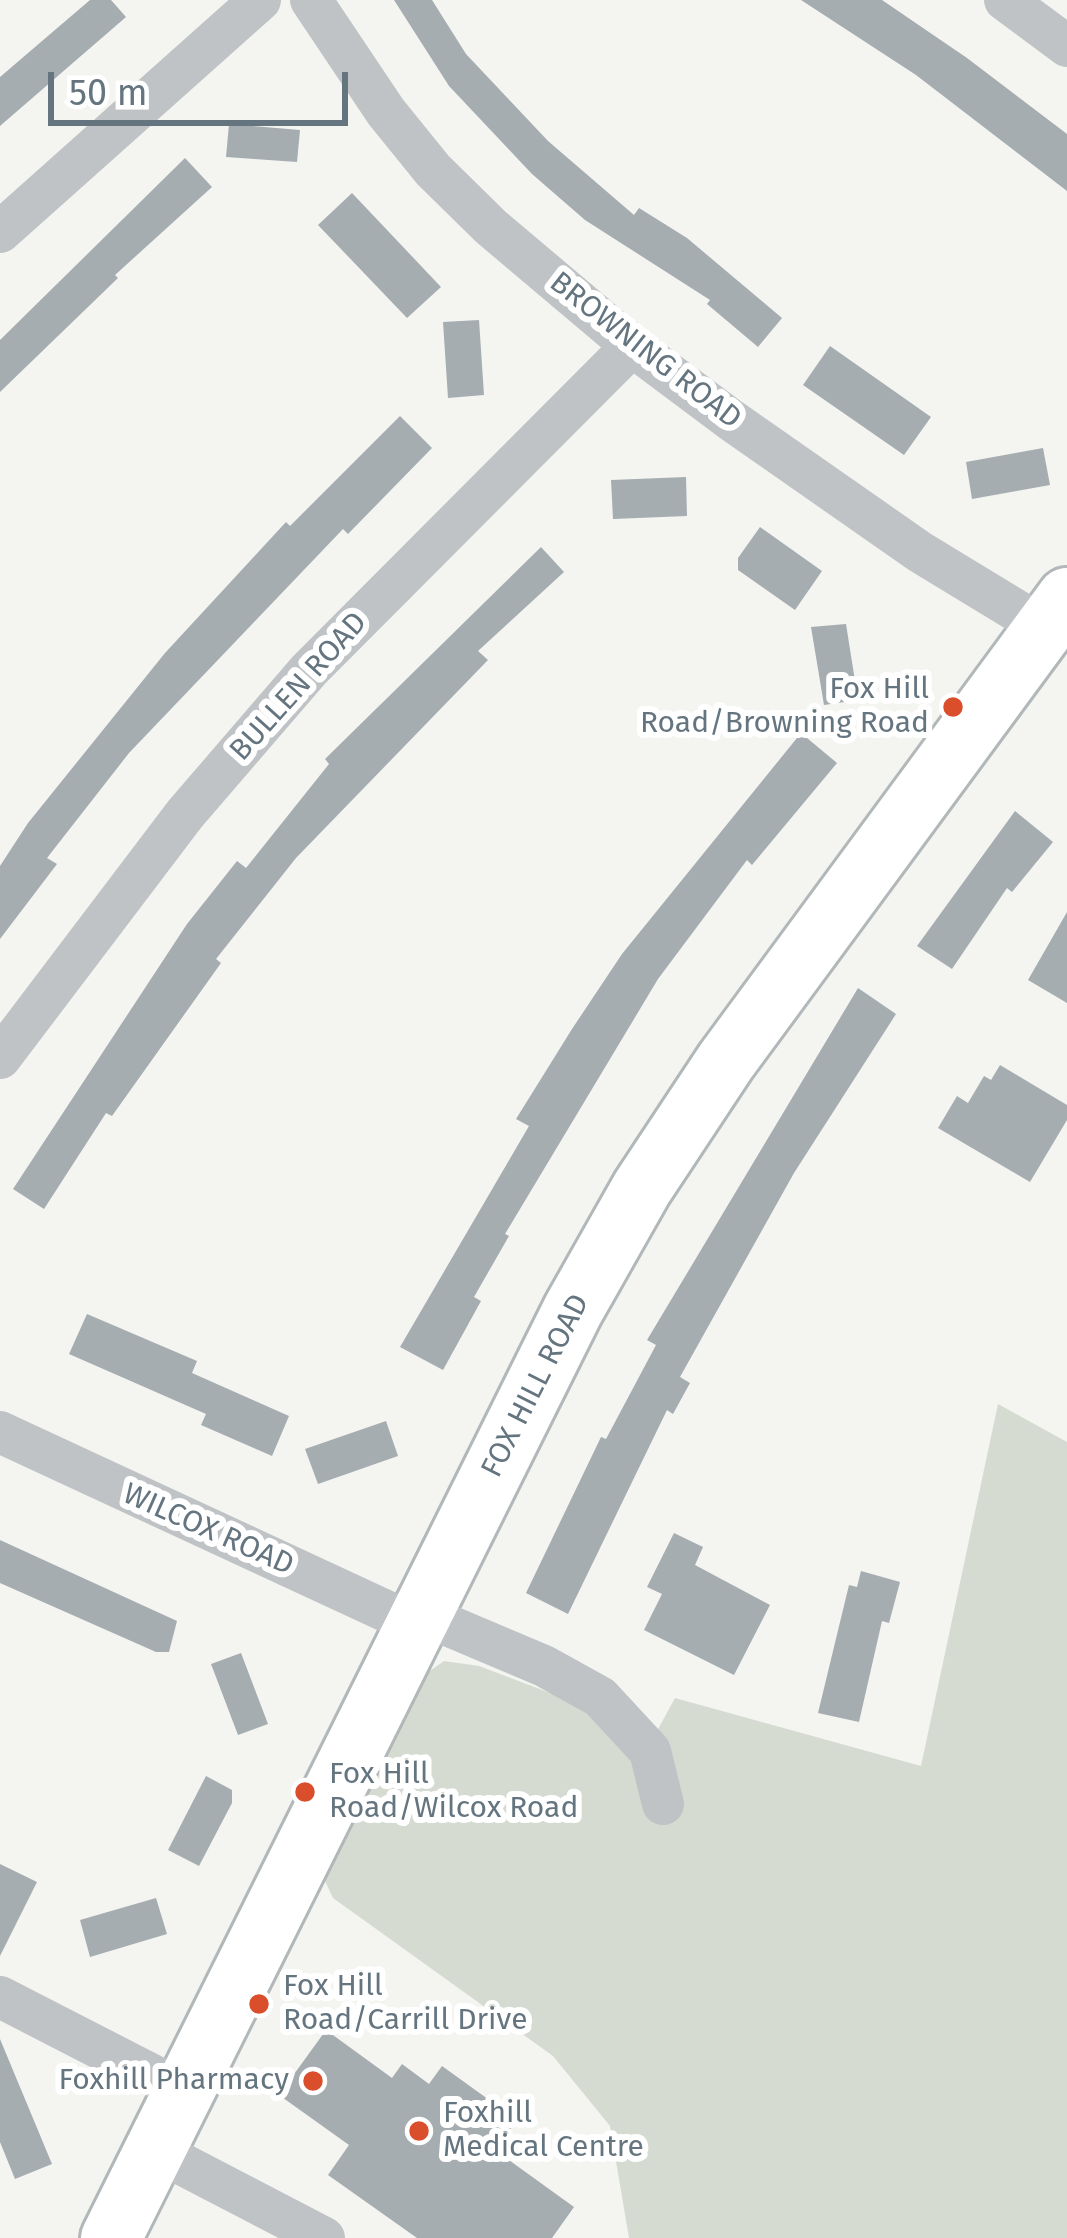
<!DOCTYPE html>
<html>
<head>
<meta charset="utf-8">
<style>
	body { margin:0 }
	#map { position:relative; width:1067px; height:2238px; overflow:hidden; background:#f4f4f1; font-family:"Fira Sans",sans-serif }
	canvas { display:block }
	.scale { position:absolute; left:48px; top:72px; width:300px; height:54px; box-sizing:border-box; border:6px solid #657580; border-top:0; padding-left:15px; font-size:36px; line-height:42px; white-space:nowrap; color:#657580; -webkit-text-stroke:9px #fff; paint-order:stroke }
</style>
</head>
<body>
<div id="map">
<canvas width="1067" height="2238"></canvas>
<div class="scale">50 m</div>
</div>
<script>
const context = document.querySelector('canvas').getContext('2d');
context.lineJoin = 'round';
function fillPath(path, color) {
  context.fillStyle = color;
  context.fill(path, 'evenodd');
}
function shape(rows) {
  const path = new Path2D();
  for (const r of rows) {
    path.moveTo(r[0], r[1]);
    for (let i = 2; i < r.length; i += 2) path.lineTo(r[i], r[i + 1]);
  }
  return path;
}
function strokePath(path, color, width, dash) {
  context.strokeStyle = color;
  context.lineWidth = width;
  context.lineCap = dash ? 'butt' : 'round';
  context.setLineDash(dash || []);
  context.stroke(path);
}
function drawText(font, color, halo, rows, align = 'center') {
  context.font = font + ' "Fira Sans",sans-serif';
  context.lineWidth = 12;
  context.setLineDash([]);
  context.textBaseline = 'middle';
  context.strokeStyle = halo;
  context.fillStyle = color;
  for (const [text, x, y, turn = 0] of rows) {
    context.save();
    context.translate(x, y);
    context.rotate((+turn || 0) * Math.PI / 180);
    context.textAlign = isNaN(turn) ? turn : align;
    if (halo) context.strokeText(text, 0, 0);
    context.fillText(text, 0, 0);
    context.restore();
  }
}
fillPath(shape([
	[998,1404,1067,1442,1067,2238,629,2238,610,2126,553,2056,333,1898,324,1879,420,1678,444,1661,479,1666,656,1733,675,1698,921,1766]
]), '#d6dbd2');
fillPath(shape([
	[90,0,111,0,126,17,0,126,0,77],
	[394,0,432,0,466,54,548,141,634,215,639,208,687,238,782,318,758,347,707,304,710,300,585,220,532,174,449,86],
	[801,0,882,0,967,58,1067,134,1067,191,916,75],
	[229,124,300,130,297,162,226,157],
	[185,158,212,187,115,275,118,278,0,392,0,340],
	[352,193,441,287,407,318,318,225],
	[479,320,484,395,448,398,443,322],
	[830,346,931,417,904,455,803,385],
	[400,416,432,448,348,534,343,529,129,753,47,858,57,864,0,939,0,866,28,823,165,653,286,522,290,526],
	[1043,448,1050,485,972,499,966,462],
	[686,477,687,516,613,519,611,480],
	[760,527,822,571,795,610,738,570,738,558],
	[541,547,564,572,478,651,488,660,296,858,216,959,221,963,112,1116,106,1113,44,1209,13,1189,187,924,237,861,246,868,329,764,325,759],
	[846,624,858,700,824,705,811,627],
	[801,733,837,763,752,865,747,860,658,979,505,1234,509,1236,474,1297,481,1301,443,1370,400,1347,529,1126,516,1119,572,1029,622,954],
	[1015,811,1053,842,1012,892,1007,888,952,969,917,946],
	[1067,912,1067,1003,1028,980],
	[858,988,896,1014,794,1173,680,1377,690,1383,673,1414,667,1410,568,1614,526,1593,601,1437,606,1439,656,1345,647,1340],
	[1000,1065,1067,1105,1067,1120,1030,1182,938,1128,957,1096,968,1103,984,1076,991,1080],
	[87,1314,197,1361,192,1373,289,1416,272,1456,201,1425,206,1414,69,1354],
	[386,1421,398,1456,318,1484,305,1449],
	[674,1533,703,1547,695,1565,770,1605,734,1675,644,1630,662,1594,647,1587],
	[0,1540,177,1621,169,1652,156,1652,0,1583],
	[861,1571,900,1582,889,1623,882,1621,859,1722,818,1713,849,1585,857,1587],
	[241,1653,268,1724,238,1735,211,1664],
	[206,1776,232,1790,232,1803,199,1866,168,1850],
	[0,1864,37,1882,0,1956],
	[156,1898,167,1934,90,1957,80,1920],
	[326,2030,392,2078,402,2064,429,2084,442,2066,517,2120,495,2150,574,2207,552,2238,417,2238,328,2175,349,2145,279,2095],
	[0,2039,52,2164,15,2179,0,2142]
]), '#a5adb1');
const secondary = shape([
	[111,2238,573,1310,642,1188,726,1061,1067,598]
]);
strokePath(secondary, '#b2b7ba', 66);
strokePath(shape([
	[311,0,386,112,433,170,491,227,632,346,731,420,920,552,1045,628],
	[1005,0,1067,46],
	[0,232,260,0],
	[0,1058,185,814,309,670,632,346],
	[0,1432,416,1625],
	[421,1614,544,1666,600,1697,650,1751,663,1804],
	[0,1997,183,2091],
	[155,2150,324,2238]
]), '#bfc3c6', 42);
strokePath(secondary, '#fff', 60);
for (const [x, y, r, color] of [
	[953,707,12,"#da4e2b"],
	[305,1792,12,"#da4e2b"],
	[259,2004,12,"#da4e2b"],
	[313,2081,12,"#da4e2b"],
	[419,2131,12,"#da4e2b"]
]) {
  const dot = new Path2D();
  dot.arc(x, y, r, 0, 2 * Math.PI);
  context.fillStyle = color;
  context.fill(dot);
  strokePath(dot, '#fff', 4.5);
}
drawText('30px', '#657580', '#fff', [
	["BROWNING ROAD",645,351,38],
	["BULLEN ROAD",299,687,-48],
	["FOX HILL ROAD",536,1386,-63],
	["WILCOX ROAD",208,1530,24]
]);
drawText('30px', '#657580', '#fff', [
	["Fox Hill",929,690,"right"],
	["Road/Browning Road",929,724,"right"],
	["Fox Hill",329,1775],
	["Road/Wilcox Road",329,1809],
	["Fox Hill",283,1987],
	["Road/Carrill Drive",283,2021],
	["Foxhill Pharmacy",289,2081,"right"],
	["Foxhill",443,2114],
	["Medical Centre",443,2148]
], 'left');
</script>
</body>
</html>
